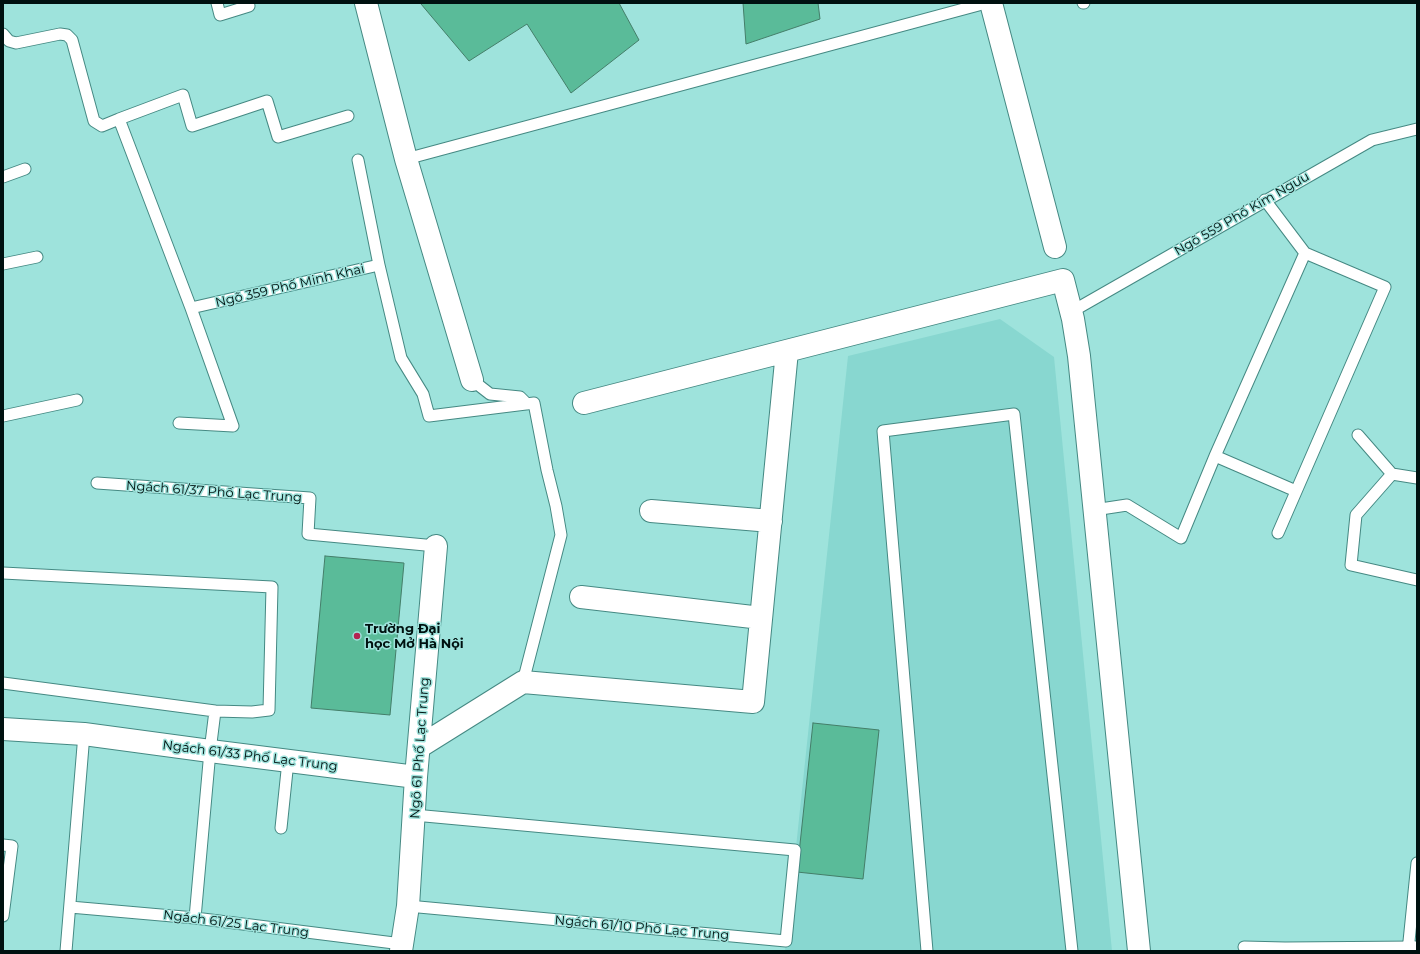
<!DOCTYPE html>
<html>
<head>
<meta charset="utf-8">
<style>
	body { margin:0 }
	#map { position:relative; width:1420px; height:954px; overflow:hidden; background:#9ee3dc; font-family:Montserrat,sans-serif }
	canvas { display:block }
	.frame { position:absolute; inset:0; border:4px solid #001110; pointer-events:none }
</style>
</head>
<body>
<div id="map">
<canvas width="1420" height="954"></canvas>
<div class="frame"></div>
</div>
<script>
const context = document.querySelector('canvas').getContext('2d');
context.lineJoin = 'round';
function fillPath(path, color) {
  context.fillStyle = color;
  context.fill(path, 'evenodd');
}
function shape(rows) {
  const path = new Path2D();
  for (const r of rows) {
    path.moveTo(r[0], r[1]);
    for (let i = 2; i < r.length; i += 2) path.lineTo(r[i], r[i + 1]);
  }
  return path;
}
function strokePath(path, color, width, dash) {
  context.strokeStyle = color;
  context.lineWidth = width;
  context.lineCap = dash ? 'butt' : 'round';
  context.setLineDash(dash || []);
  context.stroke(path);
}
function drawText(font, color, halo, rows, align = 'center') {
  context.font = font + ' Montserrat,sans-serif';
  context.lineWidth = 3;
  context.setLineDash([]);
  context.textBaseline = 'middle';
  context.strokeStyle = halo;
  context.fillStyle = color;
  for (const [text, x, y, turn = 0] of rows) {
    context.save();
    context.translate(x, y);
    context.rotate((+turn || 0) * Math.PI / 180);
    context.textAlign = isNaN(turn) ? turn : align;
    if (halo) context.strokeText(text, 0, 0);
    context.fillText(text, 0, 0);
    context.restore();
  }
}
fillPath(shape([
	[1000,319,1054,357,1112,951,785,951,848,356]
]), '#88d7d0');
const building = shape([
	[422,3,619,3,639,40,571,93,527,24,469,61,421,4,422,3],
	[743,3,818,3,820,19,746,44,743,3],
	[325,556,404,563,390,715,311,708,325,556],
	[813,723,879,730,863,879,797,872,813,723]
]);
fillPath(building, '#5abb99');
strokePath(building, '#447e69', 1);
const service = shape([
	[217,3,220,15,249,6],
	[1083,3,1084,3],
	[3,34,9,41,16,43,60,34,67,35,72,40,94,121,102,126,119,119,191,308,233,426,179,423],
	[119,119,183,95,192,126,267,101,278,137,348,116],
	[406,159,986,3],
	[358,160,379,265,401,358,423,394,429,416,534,403,547,470,556,506,561,535,523,682],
	[3,177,25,169],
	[3,264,37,257],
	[191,308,379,265],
	[1071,312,1372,140,1417,129],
	[472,380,490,394,520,397,527,404],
	[3,416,77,400],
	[1358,435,1392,474,1417,478],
	[1215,456,1296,491],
	[1392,474,1356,515,1351,565,1417,580],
	[97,483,310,498,308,534,436,546],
	[1094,510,1127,505,1181,538,1215,456,1305,253,1265,200],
	[1278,533,1385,287,1305,253],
	[3,573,272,587,269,710,252,712,215,711,210,751,195,918],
	[3,683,215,711],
	[281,828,288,761],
	[3,845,12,846,3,916],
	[408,906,786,941,795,850,414,815],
	[70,907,195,918,402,944],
	[1244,947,1285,948,1417,947],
	[66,951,84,734],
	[927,951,883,431,1014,414,1072,951],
	[1408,951,1417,863]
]);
const minor = shape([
	[366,3,406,159,472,380],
	[991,3,1055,247],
	[584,403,1063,280,1073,319,1079,356,1139,951],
	[651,511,771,521],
	[581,597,761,618],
	[3,729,84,734,210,751,416,777],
	[419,747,523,682,753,702,787,351],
	[401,951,408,906,416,777,436,546]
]);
strokePath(service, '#458983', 13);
strokePath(minor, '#458983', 24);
strokePath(service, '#fff', 11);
strokePath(minor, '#fff', 22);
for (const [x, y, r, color] of [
	[357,636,4,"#b42351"]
]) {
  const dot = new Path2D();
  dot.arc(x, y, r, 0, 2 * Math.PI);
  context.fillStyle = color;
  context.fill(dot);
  strokePath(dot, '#9ee3dc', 1.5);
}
drawText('13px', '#001110', '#9ee3dc', [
	["Ngõ 559 Phố Kim Ngưu",1242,214,-30],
	["Ngõ 359 Phố Minh Khai",290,286,-13],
	["Ngách 61/37 Phố Lạc Trung",214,492,4],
	["Ngõ 61 Phố Lạc Trung",420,748,-86],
	["Ngách 61/33 Phố Lạc Trung",250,756,7],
	["Ngách 61/25 Lạc Trung",236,924,7],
	["Ngách 61/10 Phố Lạc Trung",642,928,5]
]);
drawText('bold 13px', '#001110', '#9ee3dc', [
	["Trường Đại",365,629],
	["học Mở Hà Nội",365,644]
], 'left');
</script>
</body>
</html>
